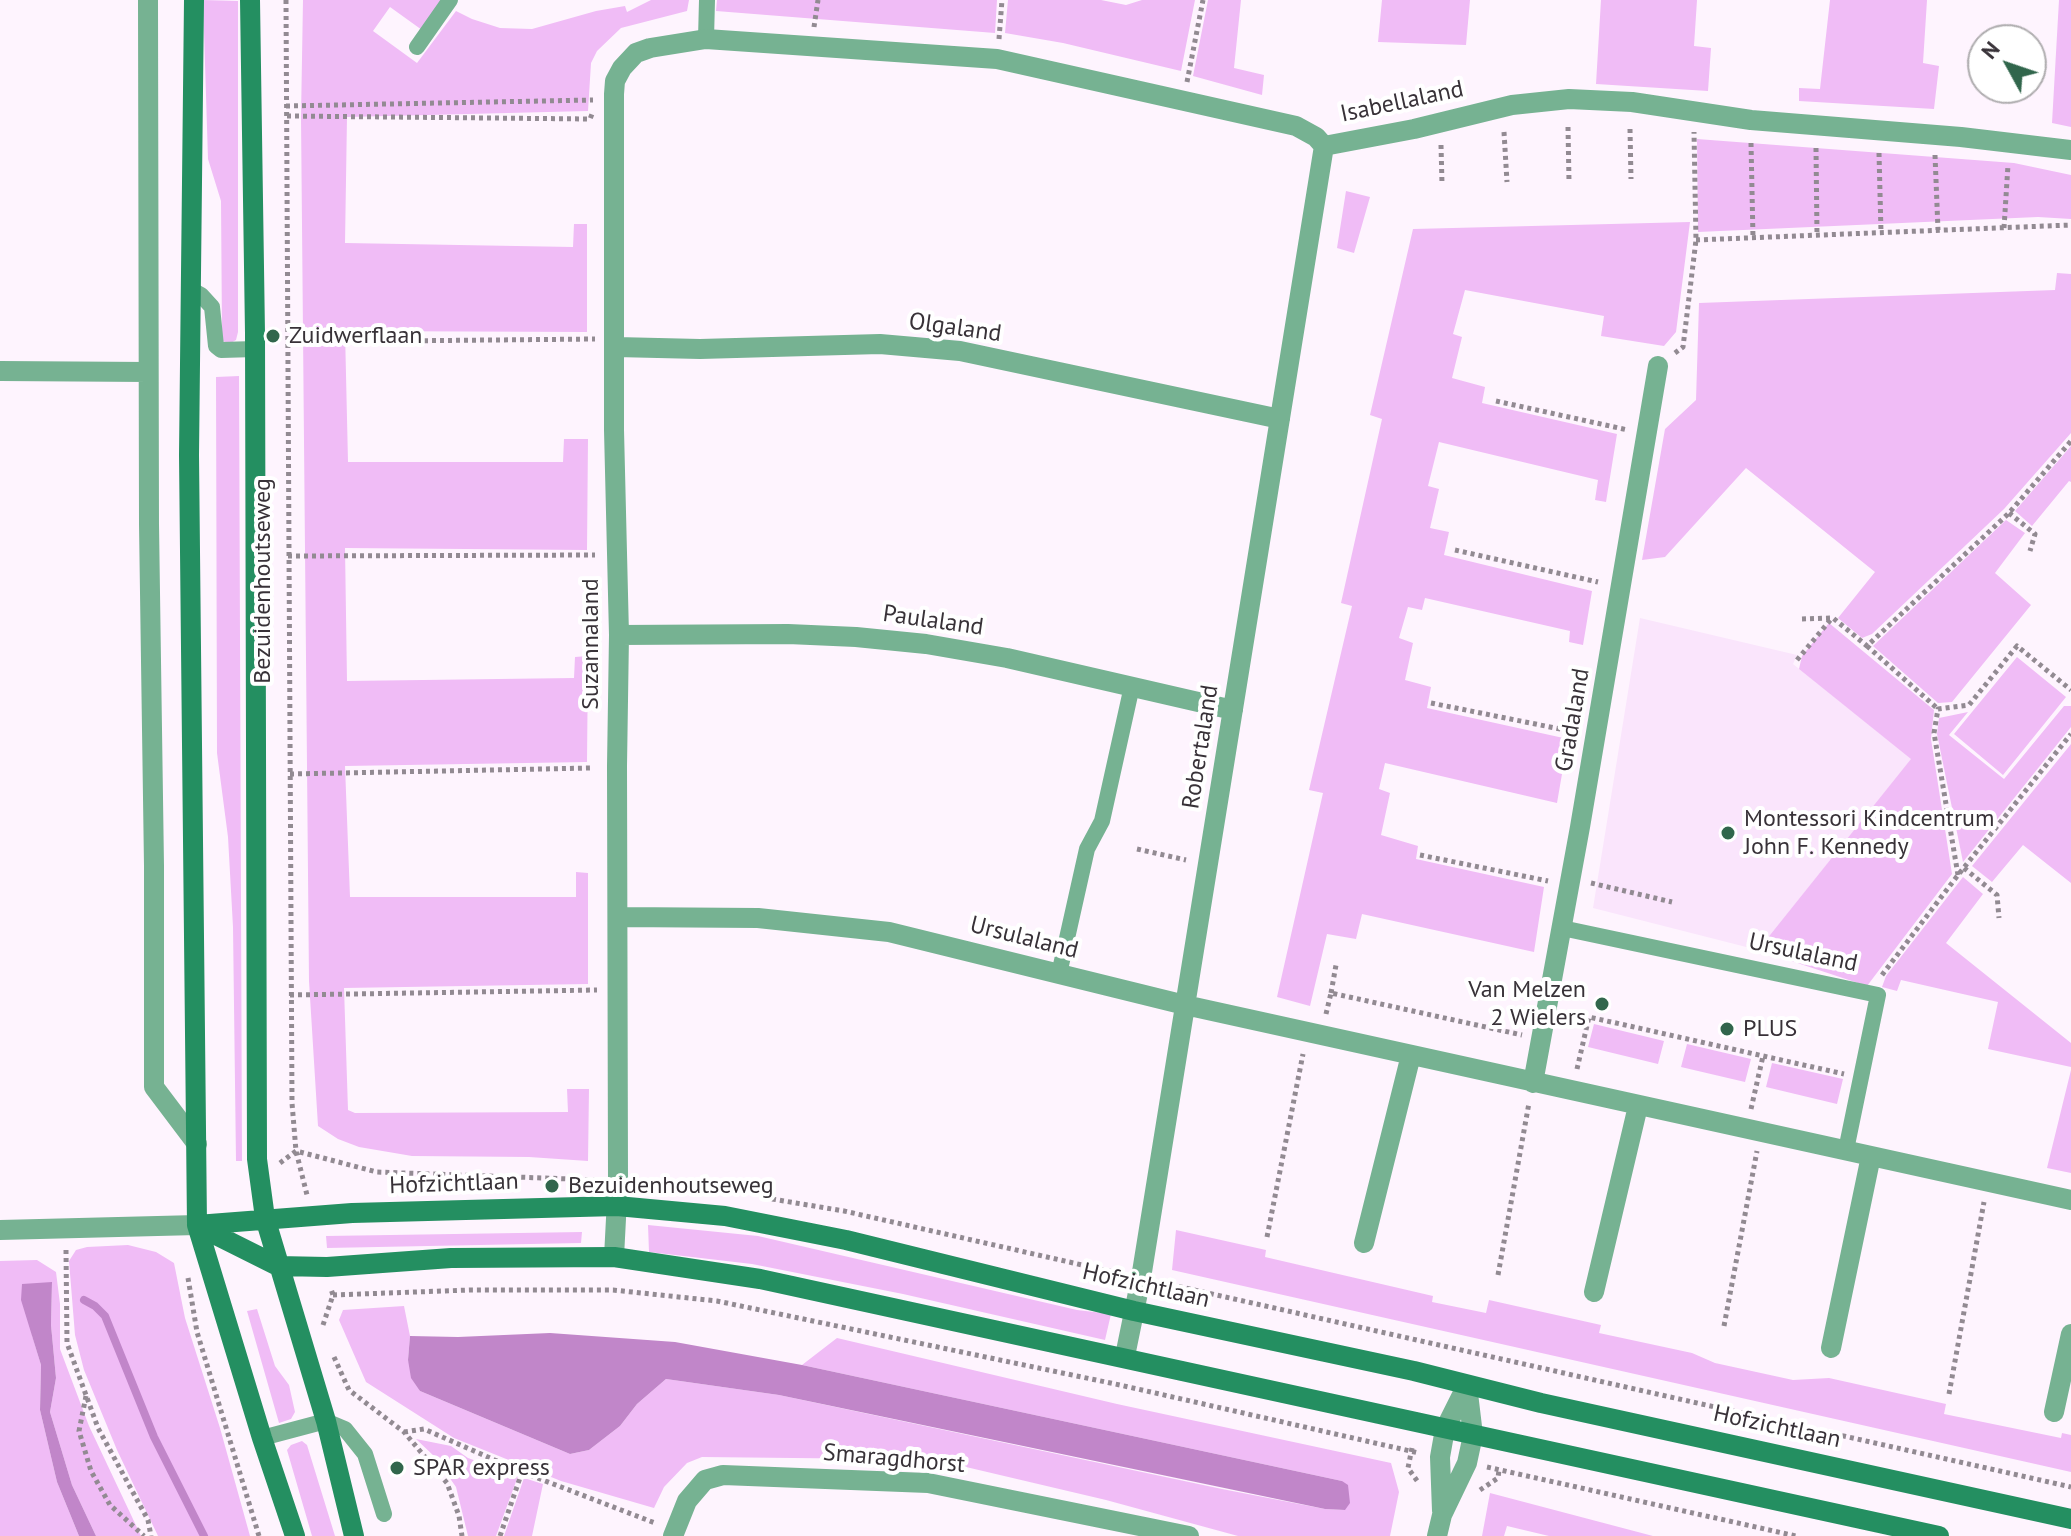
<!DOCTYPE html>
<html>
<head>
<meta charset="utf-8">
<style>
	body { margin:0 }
	#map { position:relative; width:2071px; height:1536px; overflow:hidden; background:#fef4fe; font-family:"PT Sans",sans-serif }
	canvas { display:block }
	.north { position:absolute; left:1967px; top:24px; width:80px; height:80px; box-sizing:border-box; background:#fff; border:2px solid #afadaf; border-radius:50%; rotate:310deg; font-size:22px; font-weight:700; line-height:32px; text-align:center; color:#383238 }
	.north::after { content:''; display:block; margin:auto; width:28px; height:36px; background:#31664c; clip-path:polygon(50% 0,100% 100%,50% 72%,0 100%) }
</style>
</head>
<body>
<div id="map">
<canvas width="2071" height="1536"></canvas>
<div class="north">N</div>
</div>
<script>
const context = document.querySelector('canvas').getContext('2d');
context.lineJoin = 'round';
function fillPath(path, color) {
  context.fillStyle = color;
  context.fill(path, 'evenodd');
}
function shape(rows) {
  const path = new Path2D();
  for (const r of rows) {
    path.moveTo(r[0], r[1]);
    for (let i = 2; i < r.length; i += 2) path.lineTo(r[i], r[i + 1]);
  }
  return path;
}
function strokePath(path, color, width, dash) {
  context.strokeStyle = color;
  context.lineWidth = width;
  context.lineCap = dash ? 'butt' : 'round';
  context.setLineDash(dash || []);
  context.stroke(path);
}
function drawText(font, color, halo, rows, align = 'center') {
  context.font = font + ' "PT Sans",sans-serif';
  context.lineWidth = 8;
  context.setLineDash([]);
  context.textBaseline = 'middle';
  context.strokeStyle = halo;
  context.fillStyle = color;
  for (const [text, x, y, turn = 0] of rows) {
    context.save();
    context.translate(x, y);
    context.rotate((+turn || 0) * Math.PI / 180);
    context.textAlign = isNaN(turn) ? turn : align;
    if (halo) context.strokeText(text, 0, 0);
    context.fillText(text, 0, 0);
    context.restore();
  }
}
fillPath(shape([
	[1640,618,1797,655,1793,664,1912,759,1758,950,1593,908]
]), '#fae5fc');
fillPath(shape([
	[203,0,238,1,238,332,236,340,229,344,223,341,222,333,221,201,208,159],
	[303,0,443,0,422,30,390,7,373,31,417,63,456,11,472,19,500,28,532,29,596,11,625,6,627,12,651,0,689,0,687,11,621,28,597,51,591,63,588,111,347,117,345,243,573,247,574,224,587,224,587,332,345,331,348,462,563,462,564,439,588,439,587,550,345,548,347,681,574,678,575,657,588,656,587,762,345,766,350,897,576,897,576,872,588,873,588,984,344,988,348,1110,355,1113,568,1112,567,1089,589,1089,588,1161,529,1157,412,1156,359,1147,338,1139,318,1126,309,981,301,117],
	[717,0,997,0,995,33,716,11],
	[1008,0,1101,0,1126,5,1142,0,1195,0,1181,71,1063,43,1005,33],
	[1208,0,1241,0,1234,68,1264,75,1262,95,1193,76],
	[1382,0,1470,0,1466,45,1378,42],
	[1601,0,1697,0,1694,46,1711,48,1708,91,1596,84],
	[1830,0,1927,0,1923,63,1939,66,1934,109,1799,101,1799,88,1820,89],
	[2059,0,2071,0,2071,127,2052,123],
	[1697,139,2014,163,2071,175,2071,219,2038,217,1698,232],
	[1346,191,1370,197,1354,253,1337,248],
	[1690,222,1676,332,1664,346,1601,336,1604,316,1465,290,1453,334,1462,337,1452,378,1485,387,1482,403,1617,434,1606,502,1595,500,1598,480,1439,442,1428,486,1439,489,1430,528,1449,532,1444,555,1592,591,1583,645,1569,642,1570,631,1425,598,1422,610,1408,607,1399,638,1413,643,1405,680,1431,687,1427,708,1568,739,1557,803,1385,763,1379,789,1390,793,1381,835,1418,846,1416,859,1544,887,1534,952,1362,914,1356,939,1327,934,1310,1006,1277,997,1323,793,1309,790,1352,606,1341,603,1382,419,1370,415,1413,229],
	[2057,273,2071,274,2071,433,2004,509,1872,634,1862,638,1838,618,1875,572,1746,468,1665,557,1642,560,1665,429,1696,400,1699,303,2055,290],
	[239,376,242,1161,236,1161,233,927,228,837,217,753,216,377],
	[2071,446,2071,482,2069,481,2032,526,2015,511],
	[2006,520,2025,533,1995,573,2031,605,1952,702,1938,703,1873,646],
	[1829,623,1934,710,1931,739,1952,874,1867,986,1758,950,1911,759,1799,669,1802,656],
	[2017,657,2066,697,2003,775,1954,734],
	[2064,706,2071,706,2071,727,1963,862,1937,734,1939,718,1968,712,1949,735,2004,779],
	[2071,744,2071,883,2023,845,1992,882,1972,866],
	[1963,877,1983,894,1946,943,2071,1043,2071,1067,1988,1049,1998,1002,1901,980,1897,991,1882,987,1886,976],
	[1594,1024,1664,1041,1658,1064,1588,1047],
	[1687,1044,1751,1059,1745,1082,1681,1067],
	[1772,1063,1843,1079,1837,1104,1766,1087],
	[2071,1070,2071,1173,2047,1168],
	[648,1225,758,1236,1077,1310,1111,1314,1105,1340,903,1294,752,1264,649,1252],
	[1176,1230,1266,1250,1265,1257,1433,1296,1432,1302,1486,1313,1489,1300,1601,1325,1599,1333,1692,1353,1715,1363,1793,1380,1829,1378,1946,1404,1944,1414,2061,1438,2062,1433,2071,1435,2071,1472,1172,1270],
	[582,1232,581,1243,327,1248,326,1236],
	[128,1245,156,1252,174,1263,185,1318,220,1428,250,1536,158,1536,117,1450,84,1370,75,1335,69,1261,76,1250,87,1247],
	[37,1260,56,1272,60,1304,60,1349,89,1426,141,1536,96,1536,72,1485,50,1412,56,1378,51,1325,52,1282,32,1335,41,1365,40,1410,57,1482,79,1536,0,1536,0,1261],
	[404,1306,410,1336,408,1360,420,1391,570,1454,589,1450,620,1426,637,1404,666,1379,779,1395,1222,1489,1325,1509,1345,1510,1342,1481,802,1365,837,1338,1117,1404,1391,1463,1399,1492,1390,1536,1238,1536,1106,1500,966,1467,885,1459,702,1457,687,1463,664,1487,654,1508,561,1481,454,1438,366,1382,339,1320,343,1310],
	[257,1309,275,1366,289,1385,295,1412,291,1419,279,1423,247,1311],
	[416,1439,451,1446,468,1458,518,1476,496,1536,468,1536,456,1487,435,1457],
	[302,1441,307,1445,335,1536,312,1536,287,1450,291,1445],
	[524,1478,543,1484,532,1536,504,1536],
	[1490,1493,1653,1536,1549,1536,1507,1526,1504,1536,1482,1536]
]), '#f0bcf6');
fillPath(shape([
	[52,1282,51,1325,56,1378,50,1412,72,1485,96,1536,79,1536,57,1482,40,1410,41,1365,21,1300,22,1284],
	[550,1333,675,1342,802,1365,1342,1481,1348,1485,1350,1503,1345,1510,1325,1509,779,1395,666,1379,637,1404,620,1426,589,1450,570,1454,420,1391,411,1378,408,1360,410,1336,458,1337]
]), '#c186c9');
strokePath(shape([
	[84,1300,95,1306,105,1316,154,1437,204,1536]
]), '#c186c9', 8);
strokePath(shape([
	[286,0,292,1103,296,1151,307,1195],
	[814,27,818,0],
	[999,39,1002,0],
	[1187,82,1203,0],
	[286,106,593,100],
	[287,116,590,119,592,114],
	[1568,127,1569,181],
	[1630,129,1631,179],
	[1504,132,1507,182],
	[1751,143,1753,238],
	[1441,145,1442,184],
	[1816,148,1817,235],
	[1879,153,1881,232],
	[1935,155,1938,230],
	[2004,228,2008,165],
	[1696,240,2071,225],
	[288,342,595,339],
	[1675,353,1683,347,1696,240,1694,132],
	[1496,401,1628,430],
	[2009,513,2035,534,2030,551],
	[1455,550,1598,582],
	[288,556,595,555],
	[1802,619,1833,618,1867,646,2009,513,2071,441],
	[1867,646,1938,709],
	[1797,660,1832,618],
	[1431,703,1575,732],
	[290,774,592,768],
	[1137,849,1186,860],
	[1420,855,1548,881],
	[1964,868,1997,895,1999,918],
	[1958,875,1934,733,1938,709,1969,705,2017,646,2071,690],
	[1591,883,1672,902],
	[1882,975,1958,875,2071,734],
	[1331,993,1336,965],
	[290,995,597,990],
	[1326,1014,1331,993,1522,1035],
	[1577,1069,1589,1017,1844,1074],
	[1751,1109,1763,1056],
	[280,1163,296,1151,377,1172,599,1180],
	[772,1199,844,1211,1122,1274],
	[1267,1237,1303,1054],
	[66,1250,67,1343,98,1428,148,1520,151,1536],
	[1498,1275,1529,1103],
	[188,1278,197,1332,259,1536],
	[1163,1283,2071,1487],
	[333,1295,470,1290,613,1290,717,1301,1120,1385,1419,1453],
	[323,1325,333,1295,331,1289],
	[1724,1326,1757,1151],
	[334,1357,349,1390,404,1432,447,1483,459,1516,462,1536],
	[1949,1394,1984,1202],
	[86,1396,79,1431,91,1471,110,1505,144,1536],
	[404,1432,424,1429,522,1472,655,1523],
	[1412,1448,1408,1468,1418,1482],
	[1487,1467,1796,1536],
	[1480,1490,1498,1478,1499,1470],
	[500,1536,522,1472]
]), '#928a92', 5, [4, 4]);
strokePath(shape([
	[706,39,707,0],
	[417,47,450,0],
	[190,289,201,295,212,307,216,346,221,350,255,349],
	[1562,928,1878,995,1846,1150],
	[1059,974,1087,849,1102,821,1132,686],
	[262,1438,326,1421,345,1429,365,1454,384,1514]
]), '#76b292', 16);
strokePath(shape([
	[148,0,149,524,154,866,154,1087,197,1144],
	[616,347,700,349,880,344,960,351,1280,419],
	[0,371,148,372],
	[619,635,788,634,856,637,926,644,1007,658,1233,710],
	[619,917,758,918,889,932,1185,1005,2071,1200],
	[1533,1083,1580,827,1658,366],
	[0,1230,197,1225],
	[1364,1243,1411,1055],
	[614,1257,618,1180,617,766,619,635,614,430,614,94,615,81,622,68,636,53,650,48,706,39,997,59,1296,126,1316,137,1324,146,1414,129,1512,105,1569,99,1632,102,1751,120,1961,137,2071,150],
	[1594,1292,1638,1106],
	[1831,1348,1871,1156],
	[1125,1356,1141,1278,1324,146],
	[2054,1412,2071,1334],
	[1442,1511,1440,1457,1445,1429,1467,1385],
	[673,1536,687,1501,705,1480,723,1475,928,1483,1189,1536],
	[1437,1536,1442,1515,1467,1463,1473,1435,1467,1385]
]), '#76b292', 20);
strokePath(shape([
	[194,0,189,455,197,1225,262,1438,295,1536],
	[250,0,255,333,257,1159,265,1218,326,1421,354,1536],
	[197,1225,352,1213,617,1206,725,1216,846,1240,1134,1311,1414,1371,1541,1403,2071,1519],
	[198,1226,278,1266,327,1267,451,1258,614,1257,760,1279,1939,1536]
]), '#248f61', 20);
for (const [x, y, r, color] of [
	[273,336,8,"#31664c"],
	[1728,833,8,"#31664c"],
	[1602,1004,8,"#31664c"],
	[1727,1029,8,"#31664c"],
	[552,1186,8,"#31664c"],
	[397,1468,8,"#31664c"]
]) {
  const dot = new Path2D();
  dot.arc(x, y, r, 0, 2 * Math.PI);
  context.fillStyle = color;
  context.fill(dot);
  strokePath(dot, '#fff', 3);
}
drawText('24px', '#383238', '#fff', [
	["Isabellaland",1402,102,-12],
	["Olgaland",955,328,8],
	["Bezuidenhoutseweg",263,581,-90],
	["Paulaland",933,621,8],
	["Suzannaland",591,644,-90],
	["Gradaland",1573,720,-80],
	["Robertaland",1201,747,-81],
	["Ursulaland",1024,938,14],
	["Ursulaland",1803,953,12],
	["Hofzichtlaan",454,1184,-2],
	["Hofzichtlaan",1146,1286,13],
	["Hofzichtlaan",1777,1427,12],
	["Smaragdhorst",894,1459,5]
]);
drawText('24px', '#383238', '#fff', [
	["Zuidwerflaan",289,336],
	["Montessori Kindcentrum",1744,819],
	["John F. Kennedy",1744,847],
	["Van Melzen",1586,990,"right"],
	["2 Wielers",1586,1018,"right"],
	["PLUS",1743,1029],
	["Bezuidenhoutseweg",568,1186],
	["SPAR express",413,1468]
], 'left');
</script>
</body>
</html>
